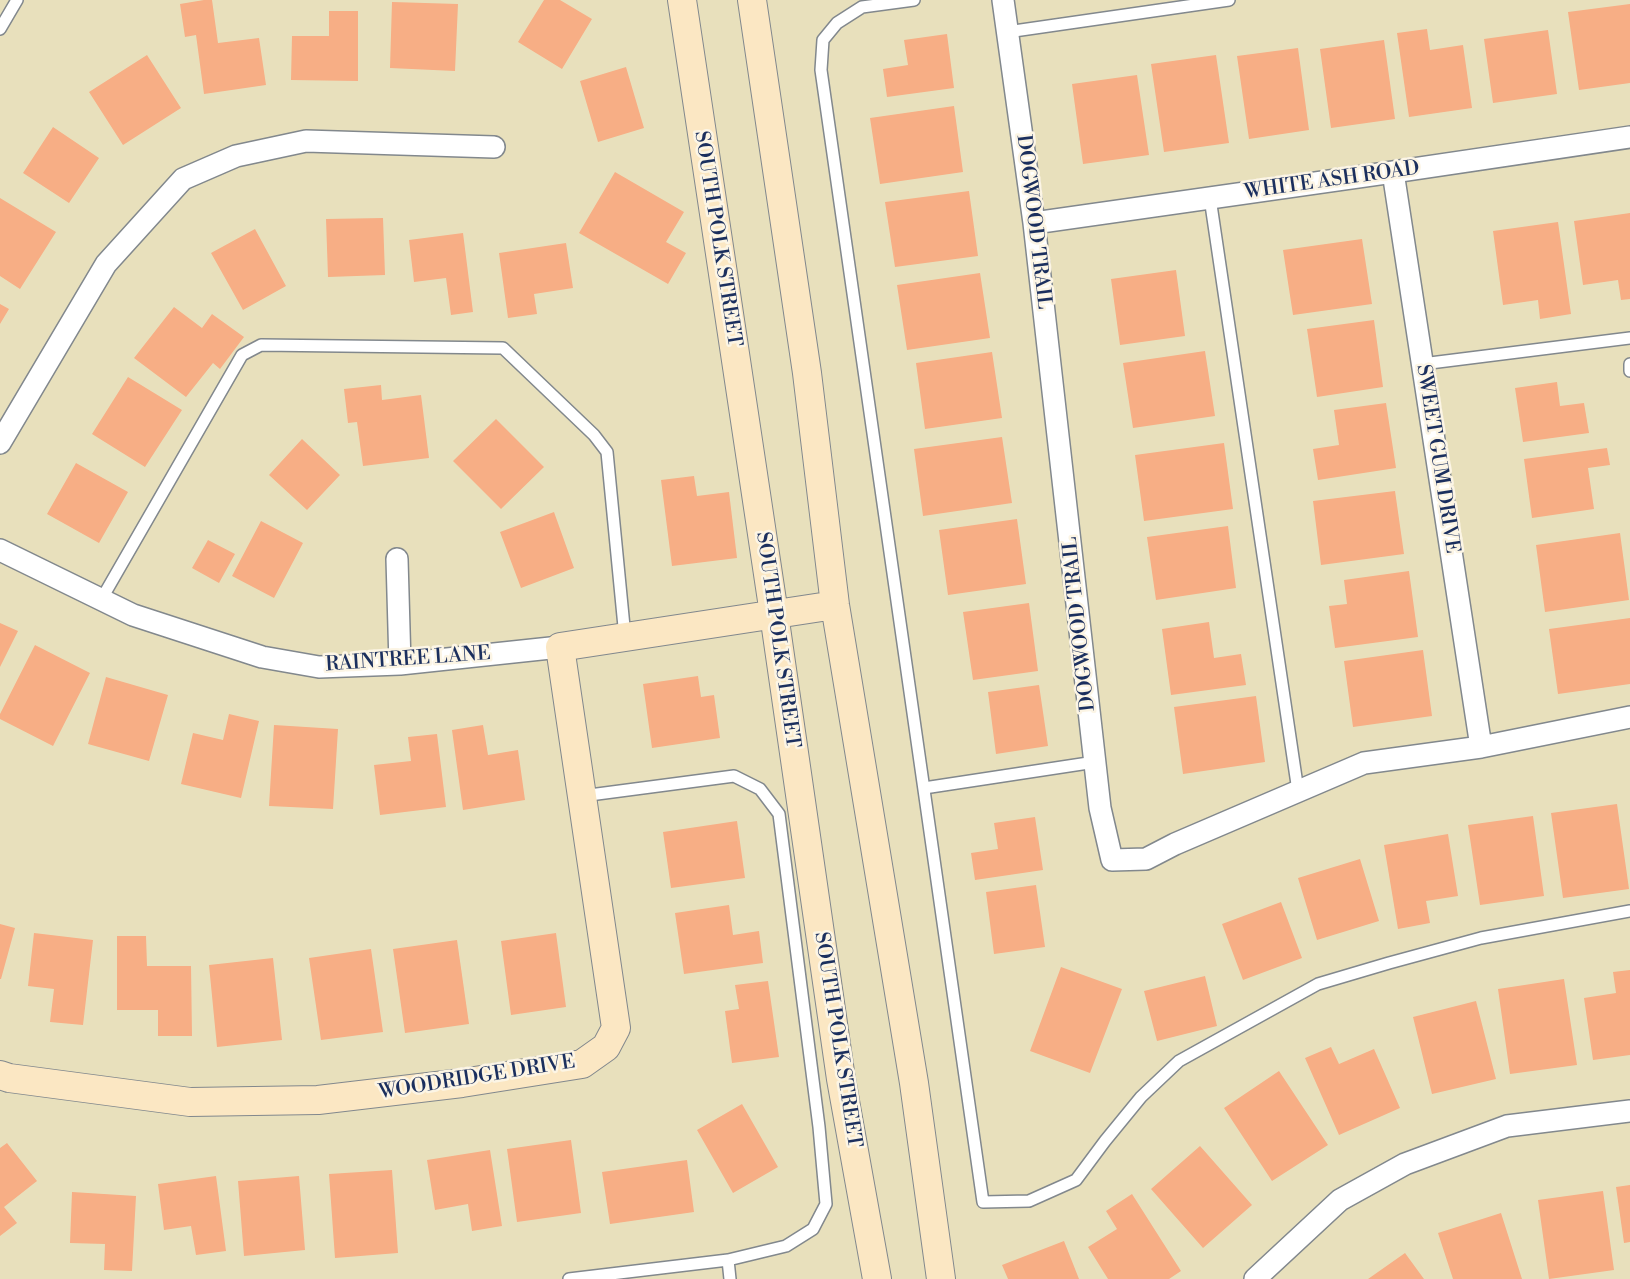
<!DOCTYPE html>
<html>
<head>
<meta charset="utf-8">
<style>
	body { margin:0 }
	canvas { display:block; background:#e8e0bc }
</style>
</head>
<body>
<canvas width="1630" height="1279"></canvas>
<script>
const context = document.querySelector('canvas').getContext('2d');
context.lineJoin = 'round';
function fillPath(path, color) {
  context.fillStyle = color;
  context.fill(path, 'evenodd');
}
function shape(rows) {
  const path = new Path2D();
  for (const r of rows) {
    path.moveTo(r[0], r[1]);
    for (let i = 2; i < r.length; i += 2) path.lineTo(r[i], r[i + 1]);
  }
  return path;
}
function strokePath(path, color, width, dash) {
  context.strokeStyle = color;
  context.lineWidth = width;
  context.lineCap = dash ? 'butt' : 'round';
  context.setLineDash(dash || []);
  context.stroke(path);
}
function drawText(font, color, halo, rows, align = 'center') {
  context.font = font + ' "Libre Bodoni",serif';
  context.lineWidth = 5;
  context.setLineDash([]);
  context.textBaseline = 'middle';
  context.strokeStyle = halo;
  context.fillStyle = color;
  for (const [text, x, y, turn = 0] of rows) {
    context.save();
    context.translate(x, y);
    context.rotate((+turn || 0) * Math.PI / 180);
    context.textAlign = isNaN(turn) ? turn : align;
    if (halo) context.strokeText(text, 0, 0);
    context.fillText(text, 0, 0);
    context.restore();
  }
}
fillPath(shape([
	[204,0,212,0,218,43,259,38,266,85,204,94,196,35,185,37,180,4],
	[544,0,560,0,592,19,562,69,518,42],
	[392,2,458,4,455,71,390,68],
	[1630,4,1630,83,1579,90,1568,12],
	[329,11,358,11,358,81,291,80,292,36,329,36],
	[1427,29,1430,50,1463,45,1472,108,1409,117,1397,33],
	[1548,30,1557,94,1493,103,1484,39],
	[947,34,954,88,887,97,883,69,908,65,904,40],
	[1384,40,1395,119,1331,128,1320,49],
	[1298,48,1309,130,1249,139,1237,56],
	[147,55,181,108,123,145,89,92],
	[1216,55,1229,143,1164,152,1151,64],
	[626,67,644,128,598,142,580,81],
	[1137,75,1149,155,1083,164,1072,84],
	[954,106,963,172,880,184,870,118],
	[53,127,99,158,69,203,23,173],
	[615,172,684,212,666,242,686,253,668,284,579,233],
	[969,191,978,256,895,267,885,202],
	[0,198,56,232,20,289,0,276],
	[1630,213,1630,299,1621,300,1618,280,1583,285,1574,221],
	[383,218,385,275,328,277,326,219],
	[1558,222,1571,314,1540,319,1538,300,1503,305,1493,231],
	[255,229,286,286,243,310,211,253],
	[463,233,473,312,451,315,446,278,414,282,409,240],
	[1362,239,1372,304,1293,315,1283,250],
	[566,243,573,288,534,294,537,314,508,318,499,253],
	[1176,270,1185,336,1120,345,1111,279],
	[980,273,990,338,907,350,897,285],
	[0,304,9,309,0,324],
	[174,307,202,328,212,314,244,337,220,369,213,363,186,397,134,358],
	[1374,320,1383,387,1317,397,1307,329],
	[1205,351,1215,416,1133,428,1123,363],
	[992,352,1002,418,925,429,916,363],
	[128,377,182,410,145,467,92,434],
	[1557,382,1560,406,1584,403,1589,433,1523,442,1515,388],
	[381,385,382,400,421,395,429,458,363,466,357,422,348,423,344,389],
	[1386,403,1396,468,1318,480,1313,449,1339,445,1334,410],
	[496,419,544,467,501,509,453,461],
	[1002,437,1012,503,923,516,914,449],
	[302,439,340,475,307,510,269,475],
	[1224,443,1233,509,1144,521,1135,455],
	[1607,448,1610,465,1588,468,1594,509,1532,518,1524,459],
	[76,463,128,492,99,543,47,514],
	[694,476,697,496,729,492,737,558,672,566,661,480],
	[1395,491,1404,554,1321,565,1313,501],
	[554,512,574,568,521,588,500,532],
	[1017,519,1026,584,948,595,939,530],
	[261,521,303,543,274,598,232,576],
	[1228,526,1236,588,1156,600,1147,537],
	[1620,533,1629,600,1545,612,1536,545],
	[208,540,235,554,219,583,192,568],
	[1409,571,1418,637,1335,648,1329,606,1347,604,1344,580],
	[1029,603,1038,671,973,680,963,612],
	[1630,618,1630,684,1558,694,1549,629],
	[1209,622,1214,658,1241,654,1246,685,1171,695,1162,629],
	[0,623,18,631,0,667],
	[35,645,90,673,53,746,0,719,0,714],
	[1423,650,1432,716,1353,727,1344,661],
	[698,676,701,697,714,695,720,738,652,748,643,684],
	[106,677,168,695,149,761,88,744],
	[1039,685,1048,746,996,754,988,692],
	[1256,696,1265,762,1183,774,1174,707],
	[229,714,259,721,241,798,181,784,193,733,223,740],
	[274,725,338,729,333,809,269,806],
	[483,725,488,755,518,750,525,800,463,810,452,730],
	[437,734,446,807,380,815,374,765,411,761,408,737],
	[1617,804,1629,889,1563,898,1551,813],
	[1533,816,1544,896,1480,905,1468,825],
	[1035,817,1043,870,975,880,971,853,998,849,994,823],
	[737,821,745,878,671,888,663,832],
	[1448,834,1458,896,1426,901,1430,923,1398,929,1384,845],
	[1360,859,1379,921,1317,940,1298,878],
	[1036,885,1045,947,994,954,986,892],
	[1281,902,1302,958,1243,980,1222,924],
	[729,905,733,935,759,931,763,963,684,974,675,913],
	[0,924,15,928,1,979,0,979],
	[34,933,93,940,83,1025,50,1022,54,989,28,986],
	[556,933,566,1007,511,1015,501,941],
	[117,936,146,936,147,966,191,966,192,1036,158,1036,158,1010,117,1010],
	[457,940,469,1024,405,1033,393,949],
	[371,949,383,1032,321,1040,309,958],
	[273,958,282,1040,217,1047,209,965],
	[1061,967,1122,989,1090,1073,1030,1051],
	[1630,970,1630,1055,1593,1060,1584,998,1616,993,1613,972],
	[1205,976,1217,1026,1157,1041,1144,991],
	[1564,979,1577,1065,1510,1074,1498,989],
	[768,981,779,1057,732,1063,725,1011,739,1009,735,985],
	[1476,1001,1496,1079,1432,1094,1413,1017],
	[1331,1047,1339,1064,1374,1049,1400,1108,1339,1135,1305,1058],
	[1279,1071,1328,1145,1272,1181,1224,1108],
	[742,1104,778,1167,733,1193,697,1130],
	[571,1140,581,1213,517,1222,507,1149],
	[7,1143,37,1181,4,1207,17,1223,0,1236,0,1148],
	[1200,1146,1252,1205,1203,1248,1151,1189],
	[490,1150,502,1226,472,1231,468,1204,435,1210,427,1160],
	[687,1160,694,1212,610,1224,602,1172],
	[392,1170,398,1253,335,1258,329,1174],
	[216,1176,226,1251,196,1255,191,1226,164,1230,158,1184],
	[299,1176,305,1250,244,1256,238,1181],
	[1630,1185,1630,1242,1624,1243,1616,1187],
	[1603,1191,1614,1270,1549,1279,1538,1200],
	[72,1192,136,1196,132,1271,104,1270,105,1244,70,1243],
	[1132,1194,1181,1271,1169,1279,1108,1279,1088,1247,1117,1229,1106,1211],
	[1501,1213,1522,1279,1453,1279,1438,1233],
	[1064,1241,1079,1279,1008,1279,1002,1265],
	[1405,1253,1424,1279,1368,1279]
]), '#f7ae85');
const lane = shape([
	[914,0,862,7,837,23,823,40,821,70,983,1202,1029,1201,1076,1180,1105,1141,1141,1097,1179,1061,1318,984,1389,963,1481,938,1630,911],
	[0,29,17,0],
	[1007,32,1229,0],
	[1210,198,1298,791],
	[1422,364,1630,338],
	[1630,364,1630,371],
	[101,600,242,355,261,345,503,348,594,435,607,452,625,637],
	[924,788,1095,762],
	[582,796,734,776,760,789,779,814,819,1127,826,1204,813,1229,786,1246,728,1260],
	[569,1279,728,1260,730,1279]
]);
const street = shape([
	[1003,0,1034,223,1100,808,1112,860,1146,859,1175,844,1364,763,1481,747,1630,717],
	[1393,172,1481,747],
	[1034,223,1393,172,1630,137],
	[0,443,106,264,183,179,236,156,306,141,494,147],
	[0,550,133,615,262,657,319,667,400,664,560,647],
	[397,559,400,664],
	[1255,1279,1340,1200,1405,1164,1507,1126,1630,1111]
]);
const secondary = shape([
	[682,0,774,614,841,1079,877,1279],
	[752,0,807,373,835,605,914,1083,941,1279],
	[0,1075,9,1078,190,1102,318,1100,462,1083,582,1064,606,1047,616,1028,560,647,835,605]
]);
strokePath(lane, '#82888d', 14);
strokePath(street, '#82888d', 24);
strokePath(secondary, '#82888d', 30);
strokePath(lane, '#fff', 11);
strokePath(street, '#fff', 21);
strokePath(secondary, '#fbe7c3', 28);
drawText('20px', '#1b2f5e', '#fcf5e5', [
	["WHITE ASH ROAD",1332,181,-8],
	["DOGWOOD TRAIL",1033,222,83],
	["SOUTH POLK STREET",717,239,81],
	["SWEET GUM DRIVE",1437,459,81],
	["DOGWOOD TRAIL",1080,624,-96],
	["SOUTH POLK STREET",777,640,82],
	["RAINTREE LANE",408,660,-4],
	["SOUTH POLK STREET",837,1040,81],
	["WOODRIDGE DRIVE",477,1078,-9]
]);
</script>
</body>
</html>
